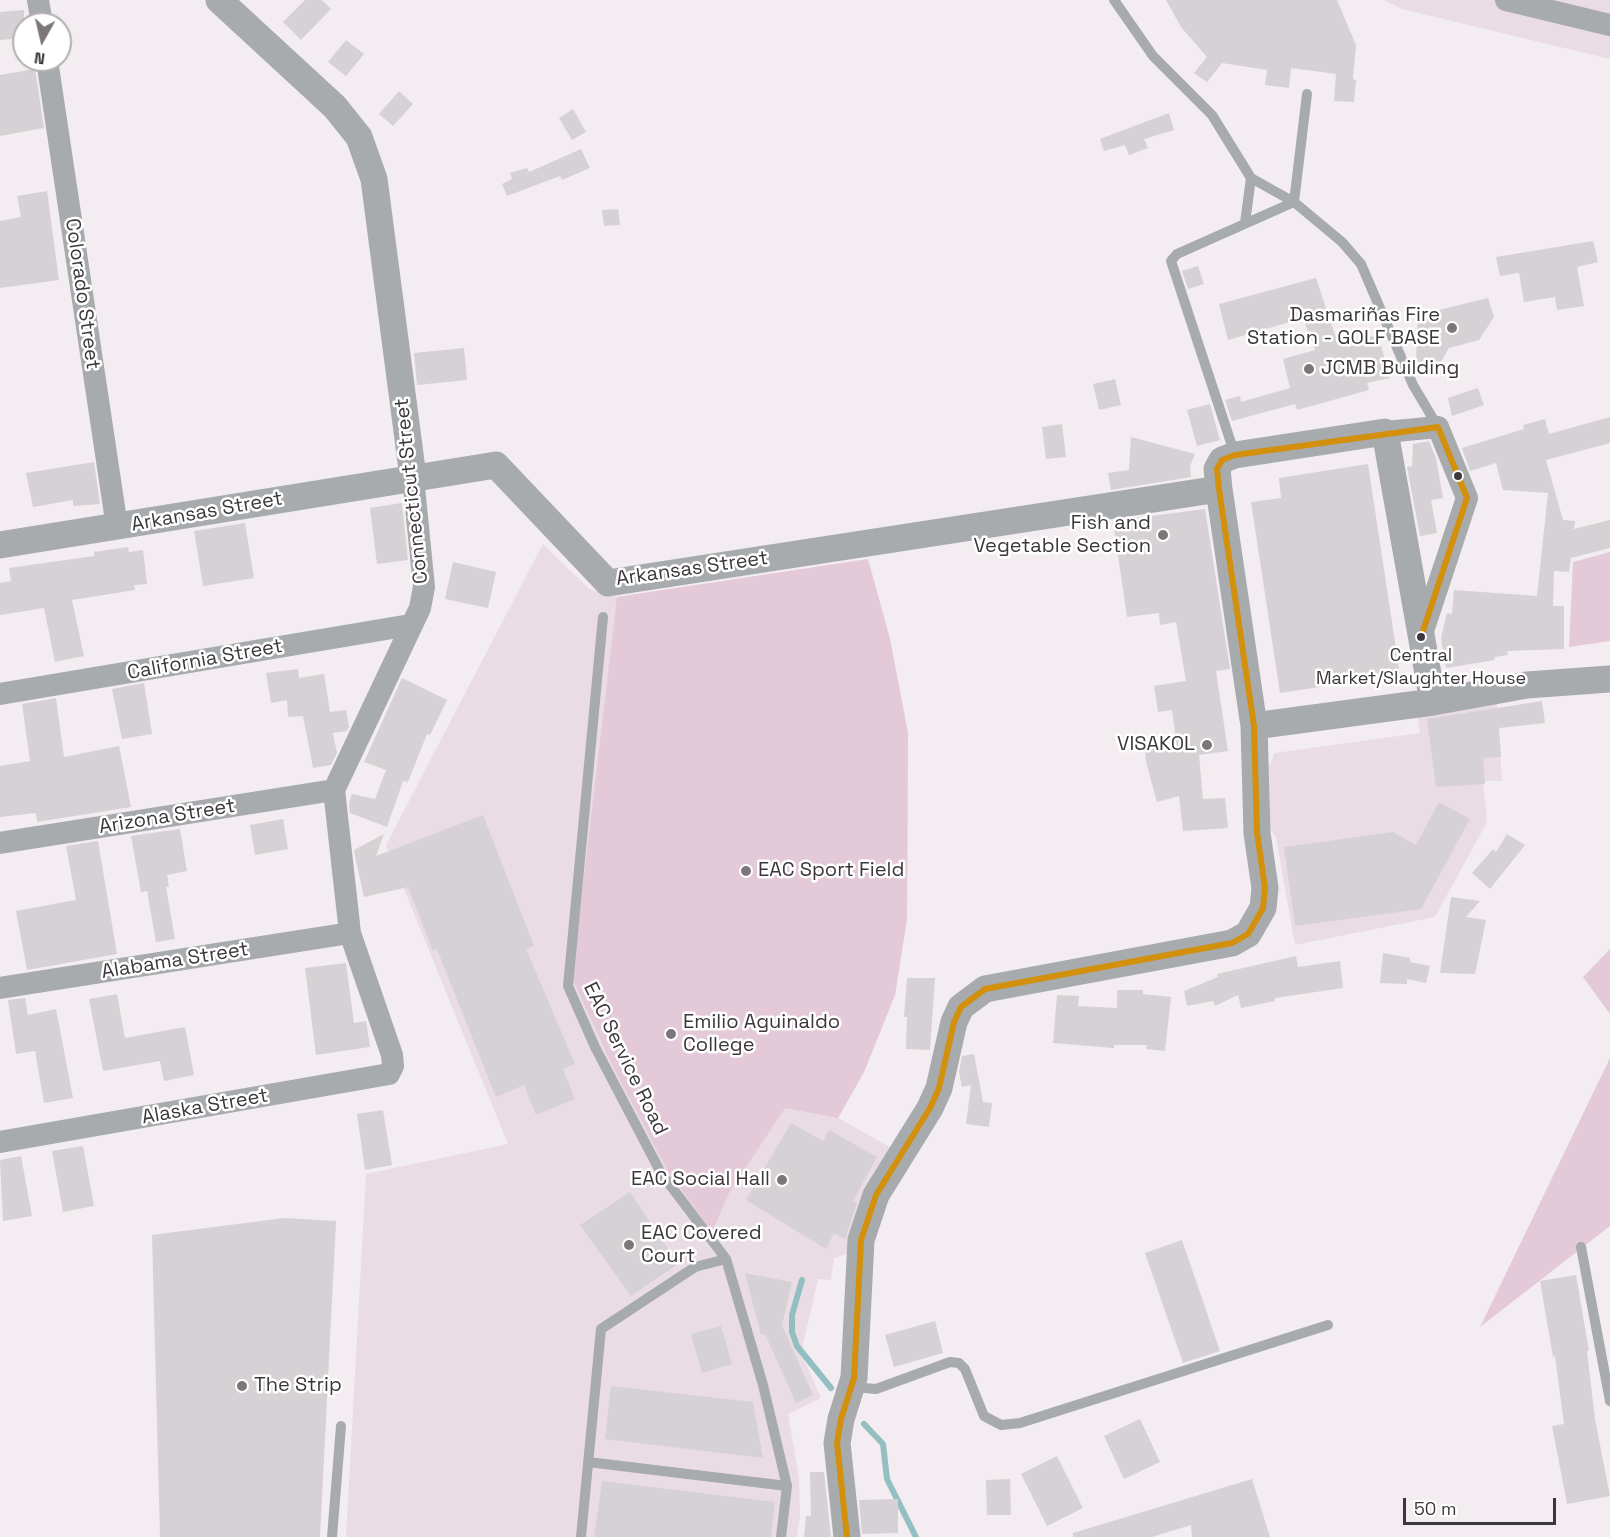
<!DOCTYPE html>
<html>
<head>
<meta charset="utf-8">
<style>
	body { margin:0 }
	#map { position:relative; width:1610px; height:1537px; overflow:hidden; background:#f3ecf0; font-family:"Space Grotesk",sans-serif }
	canvas { display:block }
	.north { position:absolute; left:12px; top:12px; width:60px; height:60px; box-sizing:border-box; background:#fff; border:2px solid #b1afb0; border-radius:50%; rotate:188deg; font-size:16px; font-weight:700; line-height:24px; text-align:center; color:#3c373a }
	.north::after { content:''; display:block; margin:auto; width:21px; height:27px; background:#7c767a; clip-path:polygon(50% 0,100% 100%,50% 72%,0 100%) }
	.scale { position:absolute; left:1403px; top:1498px; width:153px; height:27px; box-sizing:border-box; border:3px solid #3c373a; border-top:0; padding-left:8px; font-size:18px; line-height:21px; white-space:nowrap; color:#3c373a; -webkit-text-stroke:4px #fff; paint-order:stroke }
</style>
</head>
<body>
<div id="map">
<canvas width="1610" height="1537"></canvas>
<div class="north">N</div>
<div class="scale">50 m</div>
</div>
<script>
const context = document.querySelector('canvas').getContext('2d');
context.lineJoin = 'round';
function fillPath(path, color) {
  context.fillStyle = color;
  context.fill(path, 'evenodd');
}
function shape(rows) {
  const path = new Path2D();
  for (const r of rows) {
    path.moveTo(r[0], r[1]);
    for (let i = 2; i < r.length; i += 2) path.lineTo(r[i], r[i + 1]);
  }
  return path;
}
function strokePath(path, color, width, dash) {
  context.strokeStyle = color;
  context.lineWidth = width;
  context.lineCap = dash ? 'butt' : 'round';
  context.setLineDash(dash || []);
  context.stroke(path);
}
function drawText(font, color, halo, rows, align = 'center') {
  context.font = font + ' "Space Grotesk",sans-serif';
  context.lineWidth = 5;
  context.setLineDash([]);
  context.textBaseline = 'middle';
  context.strokeStyle = halo;
  context.fillStyle = color;
  for (const [text, x, y, turn = 0] of rows) {
    context.save();
    context.translate(x, y);
    context.rotate((+turn || 0) * Math.PI / 180);
    context.textAlign = isNaN(turn) ? turn : align;
    if (halo) context.strokeText(text, 0, 0);
    context.fillText(text, 0, 0);
    context.restore();
  }
}
fillPath(shape([
	[1384,0,1610,0,1610,59,1402,9],
	[543,544,589,589,617,597,868,559,890,639,908,733,907,919,895,995,864,1072,838,1118,902,1154,859,1250,834,1258,831,1280,818,1279,801,1353,821,1398,788,1414,799,1479,800,1516,797,1537,346,1537,366,1174,508,1144,386,845],
	[1497,702,1502,781,1483,781,1487,822,1435,917,1295,945,1276,837,1270,829,1269,766,1275,753,1420,733,1417,713]
]), '#eadce4');
fillPath(shape([
	[1610,552,1610,641,1569,647,1573,562],
	[868,559,890,639,908,733,907,919,895,995,864,1072,838,1118,785,1108,729,1193,712,1232,667,1170,611,1063,572,978,617,597],
	[1610,949,1610,1014,1583,977],
	[1610,1058,1610,1226,1480,1327]
]), '#e4cad9');
strokePath(shape([
	[802,1280,792,1315,792,1332,797,1346,831,1388],
	[864,1424,883,1444,887,1479,916,1537]
]), '#94bfc2', 6);
fillPath(shape([
	[305,0,322,0,331,9,301,40,283,22],
	[1166,0,1337,0,1356,45,1353,79,1356,80,1354,102,1334,101,1336,74,1291,68,1289,88,1265,85,1267,70,1222,63,1207,82,1194,73,1207,57,1181,27],
	[24,10,24,38,0,40,0,12],
	[346,40,364,54,346,76,328,62],
	[35,69,44,128,0,136,0,75],
	[399,91,413,104,393,126,379,114],
	[573,109,586,132,572,140,559,118],
	[1169,113,1174,130,1144,139,1148,148,1129,155,1125,145,1104,151,1100,139],
	[581,149,590,168,562,180,560,176,507,196,502,184,512,179,510,173,527,168,529,172],
	[47,191,59,280,0,288,0,221,21,217,17,196],
	[618,209,620,225,604,226,602,210],
	[1593,241,1598,262,1577,267,1584,306,1557,310,1555,297,1524,302,1519,273,1500,276,1496,257],
	[1198,266,1204,284,1188,289,1182,271],
	[1316,278,1338,344,1378,335,1390,378,1367,383,1369,390,1297,410,1295,404,1232,421,1225,400,1240,396,1241,402,1290,388,1283,359,1315,350,1303,318,1228,340,1219,304],
	[1488,298,1494,317,1479,340,1449,348,1438,367,1430,369,1416,360,1418,315],
	[464,348,467,380,417,385,414,353],
	[1115,379,1121,405,1099,410,1093,384],
	[1478,388,1484,405,1452,416,1448,398],
	[1210,404,1220,440,1197,446,1187,410],
	[1610,417,1610,443,1546,460,1563,520,1575,521,1574,529,1610,520,1610,548,1571,558,1569,572,1554,571,1553,606,1564,606,1564,649,1507,651,1508,655,1494,657,1495,660,1446,668,1441,638,1447,613,1452,614,1454,590,1537,596,1548,493,1503,490,1496,463,1470,471,1462,448,1524,429,1523,425,1545,419,1549,434],
	[1062,424,1066,457,1046,459,1042,427],
	[1131,437,1195,454,1190,466,1191,477,1111,490,1108,473,1129,470],
	[1429,441,1436,458,1443,498,1431,500,1437,533,1420,536,1407,467,1412,466,1413,444],
	[94,462,100,504,73,506,73,500,33,507,26,473],
	[1368,464,1400,675,1280,693,1251,502,1281,498,1279,478],
	[402,503,408,560,377,564,370,508],
	[1205,509,1230,669,1216,671,1228,751,1199,755,1203,799,1225,798,1228,828,1183,831,1179,796,1157,802,1146,762,1145,748,1177,747,1172,710,1158,712,1154,686,1186,681,1176,622,1160,625,1159,613,1127,617,1113,521],
	[245,523,254,578,203,586,194,531],
	[128,547,129,552,143,550,147,584,134,585,135,590,72,600,84,656,55,662,44,608,0,615,0,583,11,581,9,568,94,556,94,552],
	[453,562,496,572,488,608,445,599],
	[298,669,299,678,324,674,330,712,346,710,349,727,347,731,333,733,337,753,331,765,313,768,303,716,288,717,287,700,271,703,266,673],
	[402,678,447,700,430,735,427,734,408,782,403,781,387,827,350,813,349,803,352,794,375,799,386,770,364,762],
	[144,683,152,734,122,739,112,689],
	[56,698,64,757,119,746,131,807,37,822,36,813,0,817,0,766,30,761,22,704],
	[1542,701,1545,723,1499,728,1501,757,1483,758,1485,784,1436,787,1427,719],
	[1439,802,1470,819,1421,909,1295,926,1284,847,1393,832,1416,845],
	[483,815,534,946,526,949,575,1064,563,1069,575,1099,536,1115,524,1085,496,1097,437,949,433,951,408,887,364,897,356,861,354,850,384,834,376,856],
	[283,819,288,849,255,855,250,825],
	[180,829,187,871,167,875,169,887,166,887,175,939,156,942,147,891,141,892,131,836],
	[1507,834,1525,845,1490,889,1472,873,1493,849,1496,852],
	[98,841,117,954,27,970,16,911,76,900,66,846],
	[1451,897,1480,901,1466,917,1486,920,1475,974,1440,973],
	[1383,953,1410,958,1410,962,1430,966,1426,983,1407,979,1407,984,1380,983],
	[1296,956,1298,967,1340,961,1343,988,1275,998,1275,1001,1241,1008,1238,995,1215,1006,1213,1001,1187,1006,1184,991,1218,977,1217,974],
	[346,963,354,1023,366,1021,370,1047,316,1055,305,968],
	[907,978,935,978,930,1050,906,1049,907,1017,904,1017],
	[1117,990,1143,990,1143,994,1171,997,1165,1051,1146,1049,1147,1045,1114,1045,1114,1048,1053,1043,1057,995,1079,996,1078,1006,1117,1008],
	[117,994,125,1038,185,1027,194,1075,164,1081,160,1061,103,1071,89,999],
	[25,998,28,1015,56,1009,73,1098,44,1103,35,1051,16,1054,8,1000],
	[974,1054,983,1102,992,1103,989,1127,966,1124,971,1085,962,1087,959,1072,962,1056],
	[383,1110,392,1165,365,1170,357,1114],
	[791,1123,823,1141,829,1130,877,1157,853,1201,857,1203,845,1239,834,1233,826,1249,746,1200],
	[83,1146,94,1206,63,1212,52,1151],
	[21,1156,32,1216,3,1221,0,1160],
	[630,1192,678,1264,631,1296,580,1225],
	[284,1218,336,1221,320,1537,160,1537,152,1235],
	[1182,1240,1220,1351,1183,1363,1145,1253],
	[745,1273,792,1282,782,1325,813,1395,796,1403,765,1334,761,1335],
	[1576,1275,1589,1351,1587,1351,1595,1419,1610,1496,1567,1504,1552,1426,1564,1424,1555,1356,1553,1357,1540,1281],
	[935,1321,943,1353,894,1367,885,1335],
	[721,1326,732,1364,702,1373,691,1334],
	[611,1386,753,1402,763,1458,605,1439],
	[1140,1419,1160,1462,1124,1479,1104,1436],
	[1057,1456,1083,1508,1047,1526,1021,1474],
	[810,1472,824,1472,831,1537,804,1537,806,1516,811,1516],
	[1010,1479,1011,1515,987,1515,986,1480],
	[1252,1479,1270,1537,1192,1537,1191,1525,1152,1537,1073,1537,1073,1533],
	[602,1481,775,1502,771,1537,594,1537],
	[898,1499,898,1533,862,1534,859,1500]
]), '#d6d1d4');
strokePath(shape([
	[1114,0,1153,56,1212,115,1251,178,1294,202,1342,242,1361,264,1413,385,1438,427],
	[1294,202,1307,94],
	[1245,223,1251,178],
	[1235,455,1171,261,1177,254,1294,202],
	[603,617,568,986,595,1047,661,1173,726,1259,763,1385,787,1486,781,1537],
	[1581,1247,1610,1401],
	[853,1387,876,1389,950,1362,959,1363,965,1369,984,1416,1001,1425,1020,1423,1328,1325],
	[588,1462,787,1486],
	[332,1537,341,1426],
	[581,1537,601,1329,695,1267,726,1259]
]), '#a7abad', 10);
strokePath(shape([
	[38,0,42,24],
	[1506,0,1610,25],
	[47,60,117,527],
	[1385,432,1438,427,1467,498,1421,637],
	[0,694,410,625],
	[0,843,334,790],
	[0,988,350,933],
	[0,1142,389,1074,393,1066,392,1055,350,933,334,790,420,608,424,587,413,477]
]), '#a7abad', 22);
strokePath(shape([
	[219,0,335,107,359,137,374,179,413,477],
	[0,545,496,465,608,583,1219,489],
	[1254,726,1433,702,1527,685,1610,679],
	[847,1537,837,1443,841,1419,854,1378,861,1240,876,1195,930,1108,939,1088,954,1022,961,1007,985,989,1232,943,1248,934,1263,908,1265,888,1257,833,1254,726,1219,489,1217,469,1222,460,1235,455,1385,432,1433,702]
]), '#a7abad', 27);
strokePath(shape([
	[847,1537,837,1443,841,1419,854,1378,861,1240,876,1195,930,1108,939,1088,954,1022,961,1007,985,989,1232,943,1248,934,1263,908,1265,888,1257,833,1254,726,1219,489,1217,469,1222,460,1235,455,1438,427,1467,498,1421,637]
]), '#d2900c', 6);
for (const [x, y, r, color] of [
	[1452,328,6,"#7c767a"],
	[1309,369,6,"#7c767a"],
	[1458,476,5,"#3c373a"],
	[1163,535,6,"#7c767a"],
	[1421,637,5,"#3c373a"],
	[1207,745,6,"#7c767a"],
	[746,871,6,"#7c767a"],
	[671,1034,6,"#7c767a"],
	[782,1180,6,"#7c767a"],
	[629,1245,6,"#7c767a"],
	[242,1386,6,"#7c767a"]
]) {
  const dot = new Path2D();
  dot.arc(x, y, r, 0, 2 * Math.PI);
  context.fillStyle = color;
  context.fill(dot);
  strokePath(dot, '#fff', 2);
}
drawText('18px', '#3c373a', '#fff', [
	["Central",1421,656],
	["Market/Slaughter House",1421,679]
]);
drawText('20px', '#3c373a', '#fff', [
	["Colorado Street",82,294,82],
	["Connecticut Street",412,491,-96],
	["Arkansas Street",207,512,-10],
	["Arkansas Street",692,569,-8],
	["California Street",205,660,-10],
	["Arizona Street",167,817,-9],
	["Alabama Street",175,961,-9],
	["EAC Service Road",625,1059,64],
	["Alaska Street",205,1107,-10]
]);
drawText('20px', '#3c373a', '#fff', [
	["Dasmariñas Fire",1440,316,"right"],
	["Station - GOLF BASE",1440,339,"right"],
	["JCMB Building",1321,369],
	["Fish and",1151,524,"right"],
	["Vegetable Section",1151,547,"right"],
	["VISAKOL",1195,745,"right"],
	["EAC Sport Field",758,871],
	["Emilio Aguinaldo",683,1023],
	["College",683,1046],
	["EAC Social Hall",770,1180,"right"],
	["EAC Covered",641,1234],
	["Court",641,1257],
	["The Strip",254,1386]
], 'left');
</script>
</body>
</html>
